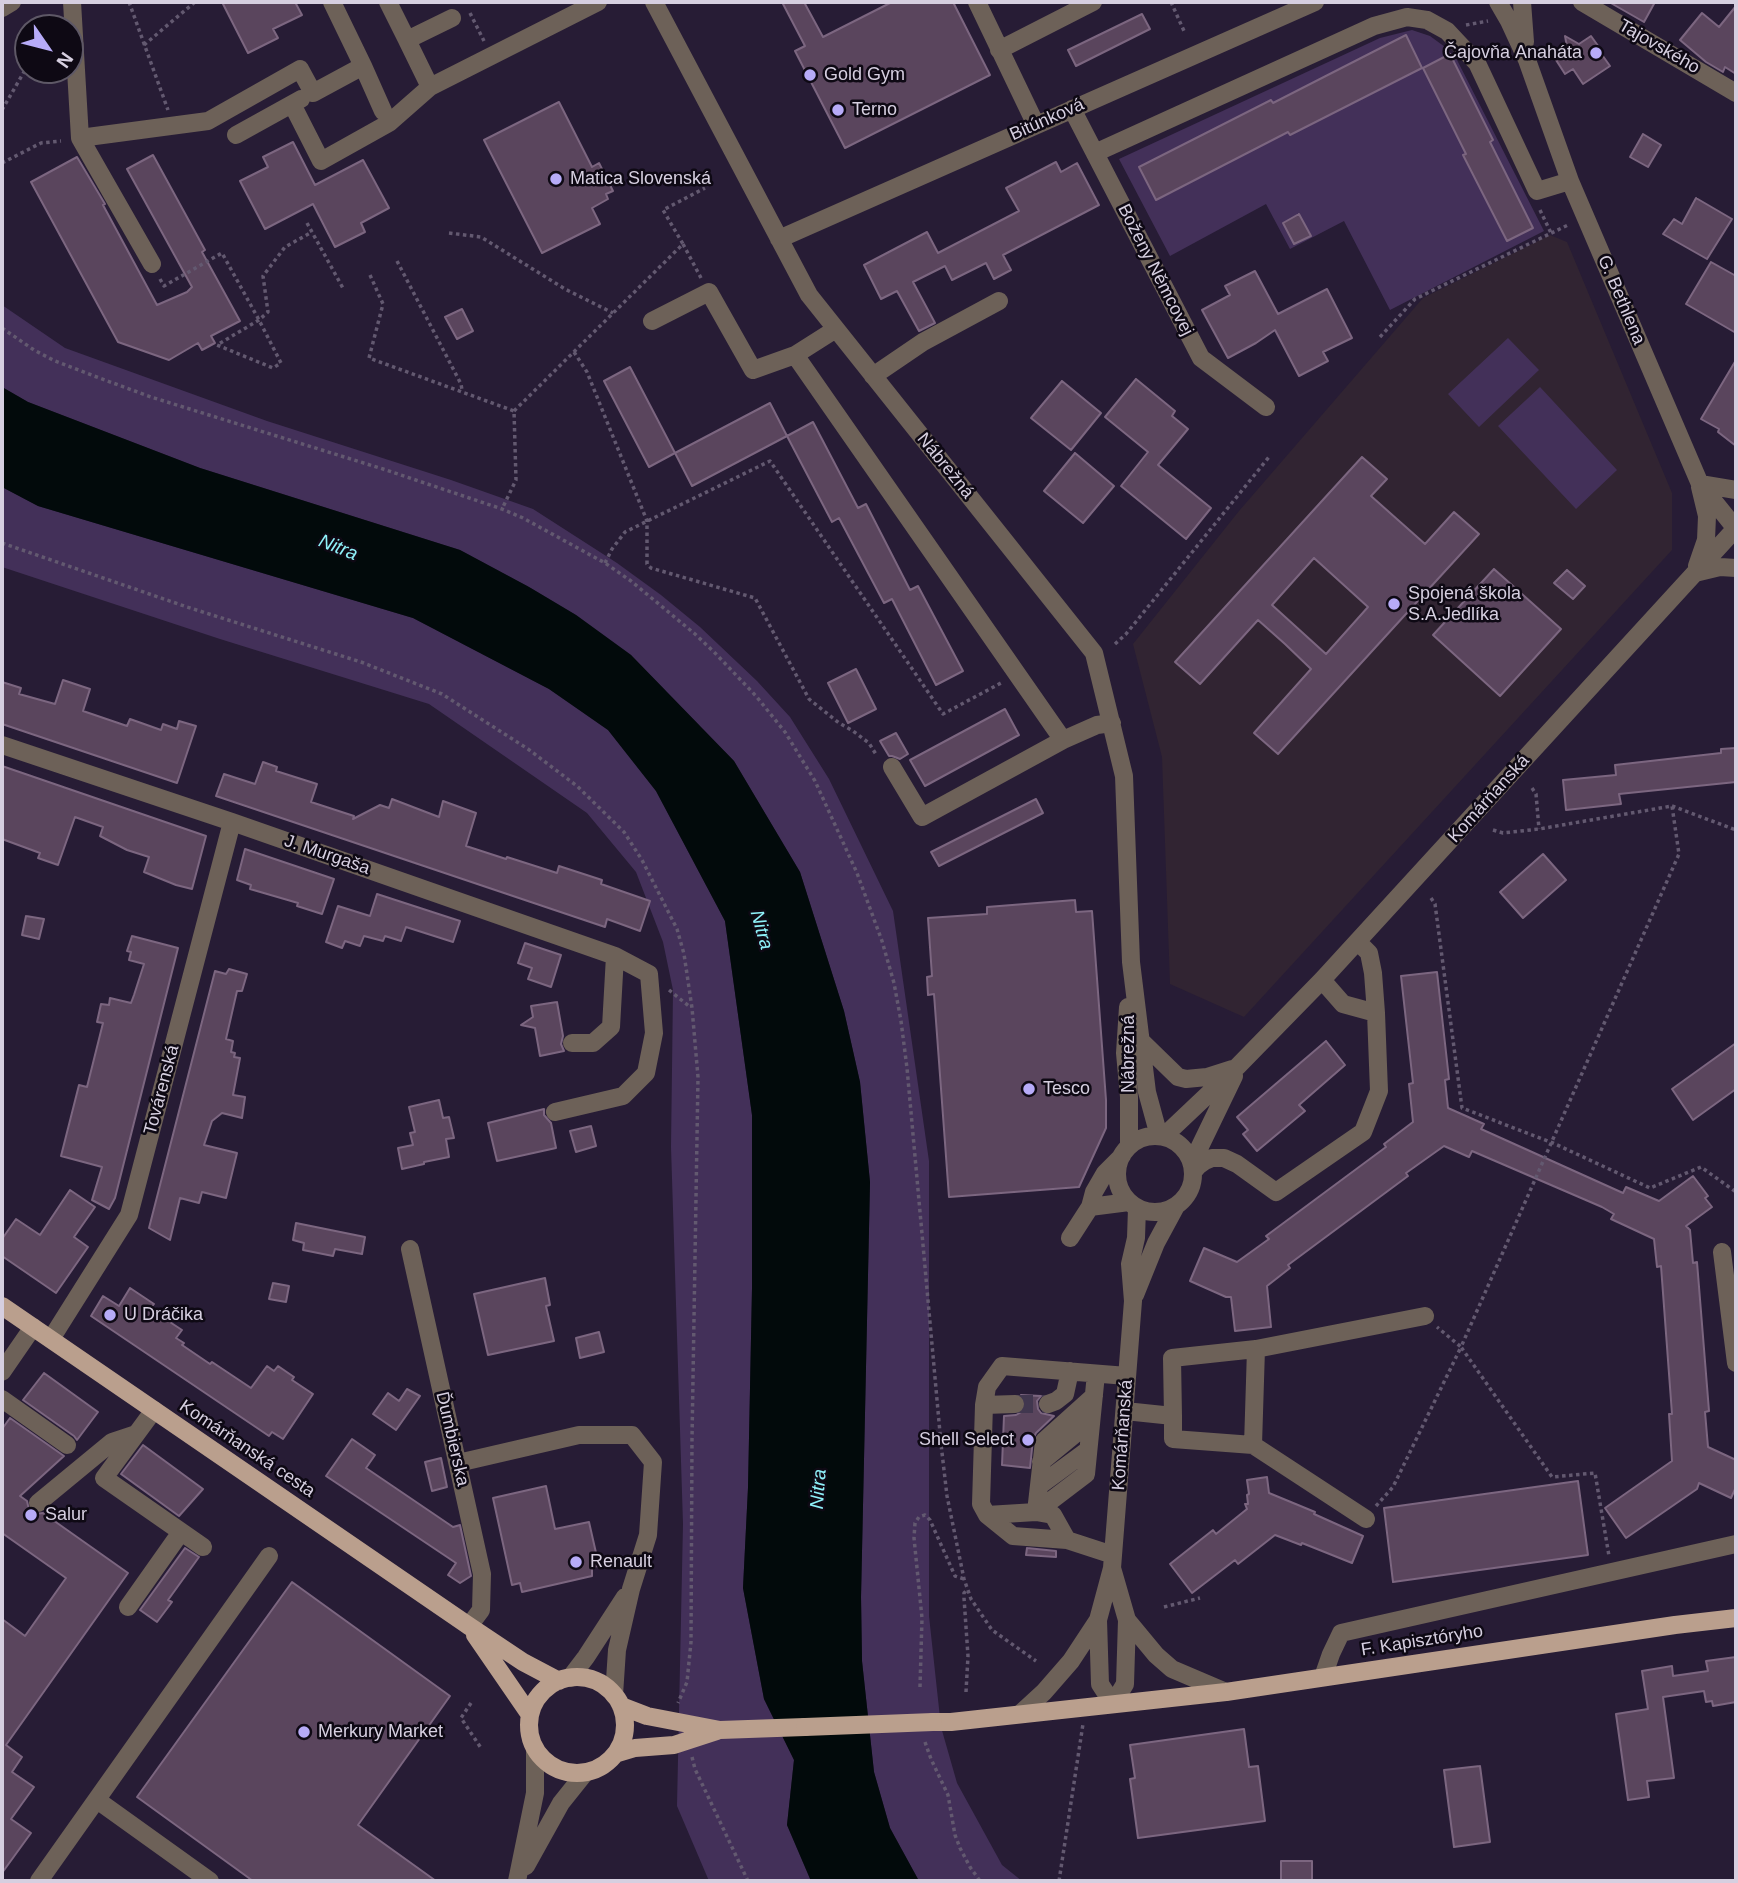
<!DOCTYPE html>
<html>
<head>
<meta charset="utf-8">
<style>
	body { margin:0 }
	#map { position:relative; width:1738px; height:1883px; overflow:hidden; background:#271c35; font-family:Arial,sans-serif }
	canvas { display:block }
	.frame { position:absolute; inset:0; border:4px solid #d6cfe0; pointer-events:none }
	.north { position:absolute; left:14px; top:14px; width:70px; height:70px; box-sizing:border-box; background:#0e0914; border:2px solid #5e5866; border-radius:50%; rotate:125deg; font-size:19px; font-weight:700; line-height:28px; text-align:center; color:#d6cfe0 }
	.north::after { content:''; display:block; margin:auto; width:24px; height:32px; background:#b7abf8; clip-path:polygon(50% 0,100% 100%,50% 72%,0 100%) }
</style>
</head>
<body>
<div id="map">
<canvas width="1738" height="1883"></canvas>
<div class="frame"></div>
<div class="north">N</div>
</div>
<script>
const context = document.querySelector('canvas').getContext('2d');
context.lineJoin = 'round';
function fillPath(path, color) {
  context.fillStyle = color;
  context.fill(path, 'evenodd');
}
function shape(rows) {
  const path = new Path2D();
  for (const r of rows) {
    if (r.length === 3) {
      path.moveTo(r[0] + r[2], r[1]);
      path.arc(r[0], r[1], r[2], 0, 2 * Math.PI);
      continue;
    }
    path.moveTo(r[0], r[1]);
    for (let i = 2; i < r.length; i += 2) path.lineTo(r[i], r[i + 1]);
  }
  return path;
}
function strokePath(path, color, width, dash) {
  context.strokeStyle = color;
  context.lineWidth = width;
  context.lineCap = dash ? 'butt' : 'round';
  context.setLineDash(dash || []);
  context.stroke(path);
}
function drawText(font, color, halo, rows, align = 'center') {
  context.font = font + ' Arial,sans-serif';
  context.lineWidth = 5;
  context.setLineDash([]);
  context.textBaseline = 'middle';
  context.strokeStyle = halo;
  context.fillStyle = color;
  for (const [text, x, y, turn = 0] of rows) {
    context.save();
    context.translate(x, y);
    context.rotate((+turn || 0) * Math.PI / 180);
    context.textAlign = isNaN(turn) ? turn : align;
    if (halo) context.strokeText(text, 0, 0);
    context.fillText(text, 0, 0);
    context.restore();
  }
}
fillPath(shape([
	[1550,235,1567,242,1672,493,1672,550,1244,1017,1170,984,1162,757,1133,644,1239,511,1423,298]
]), '#312432');
fillPath(shape([
	[1412,30,1430,36,1445,47,1457,60,1544,231,1390,310,1344,221,1290,249,1266,204,1170,256,1119,159,1380,38],
	[2,305,65,348,267,421,451,480,533,509,617,563,661,595,700,627,757,681,790,717,829,779,893,911,929,1161,929,1616,941,1727,957,1783,1002,1865,1022,1881,919,1881,890,1828,874,1772,862,1661,861,1597,870,1182,860,1082,844,1011,800,872,734,761,631,655,576,615,529,587,460,550,200,468,28,402,2,387],
	[1508,338,1539,370,1479,427,1448,394],
	[1540,387,1617,470,1576,509,1498,426],
	[2,487,38,506,413,618,549,689,608,730,656,791,725,921,752,1115,752,1289,748,1488,743,1588,764,1699,794,1760,787,1825,811,1881,709,1881,677,1806,683,1524,671,1147,673,990,663,942,636,872,587,813,429,704,220,639,2,567]
]), '#433059');
fillPath(shape([
	[2,387,28,402,200,468,460,550,529,587,576,615,631,655,734,761,800,872,844,1011,860,1082,870,1182,861,1597,862,1661,874,1772,890,1828,919,1881,811,1881,787,1825,794,1760,764,1699,743,1588,748,1488,752,1289,752,1115,725,921,656,791,608,730,549,689,413,618,38,506,2,487]
]), '#020a0b');
const building = shape([
	[222,2,295,2,302,15,273,29,278,38,248,53,222,2],
	[782,2,804,2,823,37,892,2,953,2,990,75,845,148,795,51,805,46,782,2],
	[1609,2,1655,2,1644,22,1609,2],
	[1736,6,1736,74,1725,67,1723,72,1706,62,1680,40,1702,13,1719,27,1736,6],
	[1142,14,1150,29,1076,66,1068,50,1142,14],
	[1406,35,1422,68,1290,135,1288,132,1156,200,1139,167,1271,100,1273,103,1406,35],
	[1565,36,1579,44,1591,36,1601,50,1600,52,1610,66,1583,84,1573,69,1565,74,1556,60,1568,52,1565,36],
	[1450,54,1493,140,1490,142,1533,228,1507,241,1463,155,1466,154,1423,68,1450,54],
	[559,102,592,167,599,163,613,191,606,194,608,199,592,208,600,224,542,253,484,140,559,102],
	[1643,134,1661,145,1648,167,1630,157,1643,134],
	[293,142,315,185,363,160,389,208,361,223,365,232,335,247,313,204,265,229,240,181,268,167,263,157,293,142],
	[153,155,205,250,202,252,240,321,211,336,215,343,202,350,198,343,169,360,118,342,31,182,77,157,105,204,103,205,157,305,187,292,192,287,127,169,153,155],
	[1056,162,1061,172,1077,163,1099,205,1003,255,1011,270,994,279,986,263,952,280,945,266,913,282,935,323,919,331,897,291,881,299,864,265,927,232,938,253,1019,211,1006,188,1056,162],
	[1696,198,1732,219,1707,259,1663,234,1674,219,1682,224,1696,198],
	[1299,214,1311,236,1294,244,1283,223,1299,214],
	[1711,262,1736,276,1736,333,1686,304,1711,262],
	[1255,271,1278,314,1327,289,1352,338,1323,352,1328,361,1299,376,1275,330,1256,343,1228,358,1202,310,1230,295,1225,286,1255,271],
	[462,309,473,331,457,339,445,317,462,309],
	[1736,360,1736,446,1718,432,1719,429,1701,419,1736,360],
	[630,367,675,453,649,467,604,381,630,367],
	[1136,379,1175,411,1172,416,1188,429,1158,465,1211,508,1186,539,1121,486,1148,452,1105,417,1136,379],
	[1062,381,1101,413,1071,450,1031,418,1062,381],
	[770,403,787,436,692,486,675,453,770,403],
	[813,422,858,508,866,504,910,590,918,586,963,671,936,685,892,599,884,603,839,518,832,522,787,436,813,422],
	[1075,453,1114,486,1083,523,1044,491,1075,453],
	[1362,457,1387,479,1371,496,1425,544,1454,512,1479,534,1278,754,1254,733,1311,669,1285,644,1258,620,1200,684,1175,662,1362,457],
	[1314,558,1368,607,1326,654,1272,605,1314,558],
	[1494,569,1561,629,1500,696,1433,635,1494,569],
	[1567,570,1585,586,1573,599,1554,583,1567,570],
	[856,669,876,709,848,723,828,683,856,669],
	[63,680,90,689,83,711,127,726,130,719,161,730,163,724,177,729,179,721,196,726,177,783,2,724,2,682,21,688,19,694,55,704,63,680],
	[1005,709,1019,735,925,786,910,760,1005,709],
	[896,733,908,754,900,759,892,756,889,756,880,741,896,733],
	[1736,748,1736,782,1619,794,1621,804,1566,810,1563,780,1616,775,1615,765,1721,753,1721,749,1736,748],
	[263,762,277,767,276,771,317,784,311,802,354,816,353,819,380,805,389,808,392,799,439,817,443,801,476,813,466,846,506,859,507,857,557,873,559,866,602,880,601,884,650,901,640,931,607,919,605,927,216,796,224,774,255,784,263,762],
	[2,766,206,836,192,889,176,885,144,872,149,857,127,850,100,836,103,827,75,817,58,865,38,858,40,853,2,839,2,766],
	[1036,799,1043,813,939,866,931,852,1036,799],
	[245,849,334,879,322,914,297,906,298,903,250,889,251,885,237,880,245,849],
	[1543,854,1566,880,1523,918,1500,892,1543,854],
	[377,894,460,921,453,942,406,927,401,941,385,936,383,941,364,936,360,946,345,941,342,948,326,942,338,906,370,916,377,894],
	[1075,900,1076,912,1092,911,1106,1100,1106,1128,1079,1187,949,1197,934,994,928,995,927,977,932,976,928,918,987,914,987,907,1075,900],
	[26,916,44,919,39,939,22,935,26,916],
	[132,936,178,948,115,1198,109,1209,92,1200,102,1167,61,1156,79,1085,87,1087,103,1023,97,1022,101,1004,109,1005,110,998,131,1003,134,995,144,964,129,960,131,952,127,951,132,936],
	[525,943,561,955,551,987,528,979,532,968,518,963,525,943],
	[229,969,247,974,242,991,237,991,226,1039,233,1041,231,1052,235,1053,234,1057,240,1058,233,1095,245,1097,242,1118,222,1113,212,1121,204,1145,237,1153,226,1198,202,1192,199,1203,180,1198,170,1240,149,1228,215,971,226,974,229,969],
	[1437,972,1449,1079,1445,1080,1448,1108,1484,1124,1481,1129,1623,1193,1626,1187,1659,1201,1693,1176,1708,1196,1705,1198,1712,1207,1686,1226,1690,1230,1693,1263,1697,1262,1709,1411,1705,1412,1708,1447,1736,1460,1736,1487,1731,1498,1699,1483,1697,1489,1626,1538,1605,1508,1672,1461,1669,1414,1672,1414,1661,1266,1657,1267,1654,1239,1611,1219,1614,1214,1602,1207,1472,1151,1469,1157,1444,1146,1406,1173,1408,1176,1288,1265,1290,1268,1267,1286,1271,1327,1235,1331,1231,1297,1226,1297,1190,1281,1204,1248,1237,1262,1269,1239,1266,1236,1386,1147,1384,1144,1413,1122,1409,1084,1413,1083,1401,976,1437,972],
	[557,1002,563,1036,561,1044,564,1051,540,1056,535,1028,521,1025,533,1017,531,1006,557,1002],
	[1326,1041,1345,1065,1299,1105,1305,1111,1257,1151,1243,1134,1248,1130,1237,1117,1326,1041],
	[1736,1043,1736,1089,1693,1120,1672,1089,1736,1043],
	[439,1100,443,1118,449,1117,454,1138,446,1139,449,1157,424,1162,424,1164,402,1169,398,1148,413,1145,410,1133,415,1132,409,1107,439,1100],
	[544,1109,544,1115,551,1123,556,1148,497,1161,488,1123,544,1109],
	[591,1126,596,1146,576,1152,570,1131,591,1126],
	[70,1190,95,1207,74,1237,88,1247,56,1293,2,1256,2,1239,16,1219,40,1235,70,1190],
	[296,1223,365,1237,362,1254,335,1249,333,1256,303,1250,304,1243,293,1240,296,1223],
	[545,1278,550,1305,546,1306,554,1341,488,1355,474,1294,545,1278],
	[273,1283,289,1286,286,1302,269,1299,273,1283],
	[130,1288,154,1304,150,1309,182,1330,176,1338,184,1343,182,1345,210,1364,212,1362,251,1388,267,1366,274,1371,278,1366,294,1377,292,1380,313,1394,283,1439,272,1432,269,1436,91,1316,103,1296,119,1306,130,1288],
	[599,1332,604,1352,580,1358,576,1338,599,1332],
	[44,1373,98,1412,77,1440,74,1436,23,1400,44,1373],
	[407,1389,420,1396,396,1430,373,1414,388,1393,399,1401,407,1389],
	[1021,1395,1041,1396,1037,1401,1038,1409,1041,1413,1054,1416,1036,1433,1033,1439,1030,1468,1002,1465,1004,1416,1016,1415,1025,1410,1026,1403,1021,1395],
	[10,1418,64,1456,20,1496,27,1501,29,1510,35,1514,43,1513,128,1573,6,1745,22,1757,12,1772,34,1787,11,1819,31,1833,2,1873,2,1619,25,1636,66,1578,2,1533,2,1429,10,1418],
	[352,1439,375,1455,366,1468,453,1527,460,1525,471,1576,460,1583,448,1575,456,1563,326,1476,352,1439],
	[143,1445,203,1489,179,1516,121,1474,143,1445],
	[441,1458,447,1487,432,1491,425,1462,441,1458],
	[1267,1477,1269,1493,1315,1512,1314,1514,1363,1536,1352,1563,1302,1543,1301,1545,1275,1535,1238,1564,1235,1560,1192,1593,1170,1564,1213,1530,1216,1534,1247,1509,1245,1504,1248,1504,1247,1495,1249,1494,1247,1480,1267,1477],
	[1578,1481,1588,1555,1393,1582,1384,1508,1578,1481],
	[546,1486,555,1529,589,1522,599,1566,592,1567,592,1576,522,1592,520,1583,512,1585,493,1498,546,1486],
	[185,1548,199,1557,168,1600,172,1602,157,1622,140,1610,185,1548],
	[1027,1548,1056,1551,1056,1557,1026,1555,1027,1548],
	[292,1582,450,1696,358,1825,436,1881,253,1881,137,1797,292,1582],
	[1736,1657,1736,1702,1713,1706,1712,1701,1706,1702,1704,1691,1663,1697,1674,1778,1647,1781,1649,1797,1628,1800,1616,1714,1648,1709,1642,1671,1672,1666,1673,1676,1708,1671,1706,1661,1736,1657],
	[1244,1729,1249,1767,1258,1766,1265,1821,1138,1838,1130,1779,1135,1778,1130,1745,1244,1729],
	[1480,1766,1490,1842,1454,1847,1444,1770,1480,1766],
	[1281,1861,1312,1861,1312,1881,1281,1881,1281,1861]
]);
fillPath(building, '#5a455d');
strokePath(building, '#7c6680', 2);
strokePath(shape([
	[1015,1404,1048,1404]
]), '#41374f', 18, [18, 9]);
strokePath(shape([
	[129,2,168,110],
	[1171,2,1184,31],
	[470,13,484,41],
	[1466,25,1488,21],
	[144,45,195,2],
	[2,110,28,65],
	[2,163,41,143,61,141],
	[1540,210,1551,233],
	[307,223,344,290],
	[449,233,481,237,565,289,613,313],
	[683,244,701,278],
	[397,261,461,384,462,390],
	[370,275,383,304,369,358,514,411,516,480,502,509],
	[160,279,164,286,222,253,259,320,281,363,273,368,217,345,259,320,268,312,263,276,285,247,312,232],
	[2,328,34,350,55,361,94,376,151,397,383,469,502,509,523,518,605,563,631,581,695,634,715,653,756,696,785,732,815,781,857,873,882,941,894,983,901,1021,907,1068,941,1444,947,1496,964,1579,971,1599,992,1630,1036,1661],
	[1380,337,1415,299,1568,225],
	[574,352,587,372,647,521,647,564,651,568,755,598,809,699,839,723,853,731,869,743,877,756],
	[514,411,683,244,663,210,705,188],
	[2,543,187,607,361,662,442,694,528,749,577,786,624,832,642,860,677,929,684,954,692,1008,698,1077,692,1439,691,1642,687,1682,678,1703],
	[605,563,612,549,625,532,770,461,943,714,1001,683],
	[1115,644,1126,634,1269,457],
	[1532,788,1536,794,1539,829],
	[1672,806,1736,830],
	[1493,830,1503,833,1539,829,1672,806,1679,854,1461,1347,1552,1477,1595,1473,1609,1556],
	[1431,898,1435,904,1462,1108,1553,1143,1650,1188,1701,1167,1736,1192],
	[669,990,690,1007],
	[1376,1506,1393,1487,1461,1347,1437,1327],
	[1164,1607,1200,1598],
	[920,1687,922,1618,914,1538,915,1523,919,1517,925,1515,930,1520,955,1576,964,1579],
	[966,1692,968,1656,964,1598,964,1593,968,1589],
	[471,1703,461,1718,481,1748],
	[925,1742,931,1759,948,1795,955,1835,960,1848,970,1867,980,1881],
	[692,1757,695,1769,748,1881],
	[1059,1881,1083,1724]
]), '#635970', 3.5, [3.5, 3.5]);
strokePath(shape([
	[72,2,80,138,208,121,300,69,313,93,363,66,383,111],
	[332,2,363,66],
	[388,2,407,40],
	[654,2,809,295,1094,653,1124,776,1131,962,1147,1092,1159,1136],
	[977,2,1036,125],
	[1498,2,1509,21,1527,60,1570,181,1700,484,1736,529],
	[1522,2,1525,42],
	[1582,2,1736,93],
	[2,8,12,2],
	[999,50,1093,2],
	[430,87,407,40,452,18],
	[292,104,321,161,389,123,430,87,598,2],
	[1072,109,1201,358,1266,407],
	[236,135,301,99],
	[80,138,152,264],
	[1095,153,1374,26,1407,17,1427,20,1447,31,1477,63,1537,191,1570,181],
	[779,239,1315,2],
	[652,321,709,292,753,370,795,355,836,329],
	[795,355,1063,740],
	[873,376,923,342,999,301],
	[1700,484,1736,490],
	[1697,566,1706,540,1707,516,1700,487],
	[1695,573,1720,567,1736,568],
	[2,745,232,822,615,956,649,974,654,1033,646,1073,623,1096,555,1112],
	[892,767,922,817,1063,740,1097,725,1112,723],
	[1322,980,1343,1004,1376,1013],
	[1128,1007,1125,1053,1129,1097,1129,1146],
	[1140,1040,1178,1077,1186,1079,1207,1077,1232,1069],
	[572,1043,593,1043,611,1027,615,956],
	[1155,1174,38],
	[1163,1137,1238,1066,1322,980,1736,528],
	[1192,1163,1234,1076],
	[1193,1172,1198,1166,1205,1161,1212,1158,1224,1158,1237,1164,1276,1192,1363,1132,1379,1091,1376,1013,1373,973,1369,953,1358,942],
	[1090,1207,1129,1202],
	[1070,1238,1090,1207,1094,1192,1105,1173,1122,1156],
	[410,1249,482,1574,481,1610,469,1626],
	[1722,1252,1736,1363],
	[1135,1295,1156,1243,1176,1206],
	[51,1339,129,1215,232,822],
	[2,1372,33,1327],
	[2,1399,67,1445],
	[1048,1404,1056,1401,1065,1394,1070,1371],
	[984,1405,1015,1404],
	[154,1410,104,1478,203,1547],
	[1125,1411,1173,1416,1173,1439,1253,1445,1256,1349],
	[1173,1416,1172,1358,1256,1349,1425,1316],
	[1253,1445,1366,1519],
	[1041,1462,1091,1421],
	[458,1463,579,1435,632,1435,653,1462,648,1535,631,1589,617,1650,614,1695],
	[1039,1486,1088,1450],
	[38,1503,112,1442,136,1434],
	[1036,1512,1086,1474,1096,1374],
	[1036,1512,1044,1441,1094,1396],
	[987,1515,1036,1512,1053,1515,1067,1540],
	[1113,1555,1067,1540,1013,1536,987,1515,981,1504,984,1405,987,1387,1002,1366,1127,1376],
	[1112,1568,1127,1620,1125,1684,1113,1704,1100,1684,1098,1620,1112,1568,1133,1301,1130,1264,1136,1238,1137,1208],
	[128,1607,181,1532],
	[1127,1620,1156,1655,1172,1669,1226,1692],
	[1323,1677,1331,1654,1341,1633,1736,1544],
	[570,1678,586,1657,625,1597],
	[1020,1714,1044,1692,1071,1661,1098,1620],
	[97,1800,210,1881],
	[526,1866,561,1803,585,1773],
	[39,1881,269,1556],
	[517,1881,535,1793,535,1750]
]), '#6d6158', 18);
strokePath(shape([
	[2,1306,469,1626,523,1662,559,1681],
	[475,1635,530,1715],
	[577,1725,48],
	[621,1706,647,1716,720,1730,805,1727],
	[933,1722,951,1722,1226,1692,1675,1625,1736,1618],
	[615,1754,635,1748,674,1745,717,1731]
]), '#ba9f8d', 18);
strokePath(shape([
	[805,1727,933,1722]
]), '#ba9f8d', 18);
for (const [x, y, r, color] of [
	[1596,53,7,"#b7abf8"],
	[810,75,7,"#b7abf8"],
	[838,110,7,"#b7abf8"],
	[556,179,7,"#b7abf8"],
	[1394,604,7,"#b7abf8"],
	[1029,1089,7,"#b7abf8"],
	[110,1315,7,"#b7abf8"],
	[1028,1440,7,"#b7abf8"],
	[31,1515,7,"#b7abf8"],
	[576,1562,7,"#b7abf8"],
	[304,1732,7,"#b7abf8"]
]) {
  const dot = new Path2D();
  dot.arc(x, y, r, 0, 2 * Math.PI);
  context.fillStyle = color;
  context.fill(dot);
  strokePath(dot, '#0e0914', 2.5);
}
drawText('18px', '#d6cfe0', '#0e0914', [
	["Tajovského",1659,47,30],
	["Bitúnková",1047,120,-24],
	["Boženy Němcovej",1155,270,63],
	["G. Bethlena",1621,300,67],
	["Nábrežná",945,466,51],
	["Komárňanská",1489,799,-48],
	["J. Murgaša",327,855,19],
	["Nábrežná",1129,1054,-90],
	["Továrenská",162,1090,-75],
	["Komárňanská",1123,1435,-86],
	["Ďumbierska",452,1439,77],
	["Komárňanská cesta",247,1449,34],
	["F. Kapisztóryho",1422,1641,-9]
]);
drawText('18px', '#d6cfe0', '#0e0914', [
	["Čajovňa Anaháta",1582,53,"right"],
	["Gold Gym",824,75],
	["Terno",852,110],
	["Matica Slovenská",570,179],
	["Spojená škola",1408,594],
	["S.A.Jedlíka",1408,615],
	["Tesco",1043,1089],
	["U Dráčika",124,1315],
	["Shell Select",1014,1440,"right"],
	["Salur",45,1515],
	["Renault",590,1562],
	["Merkury Market",318,1732]
], 'left');
drawText('italic 19px', '#8ff1f9', '#0e0914', [
	["Nitra",338,548,22],
	["Nitra",761,930,74],
	["Nitra",819,1489,-86]
]);
</script>
</body>
</html>
